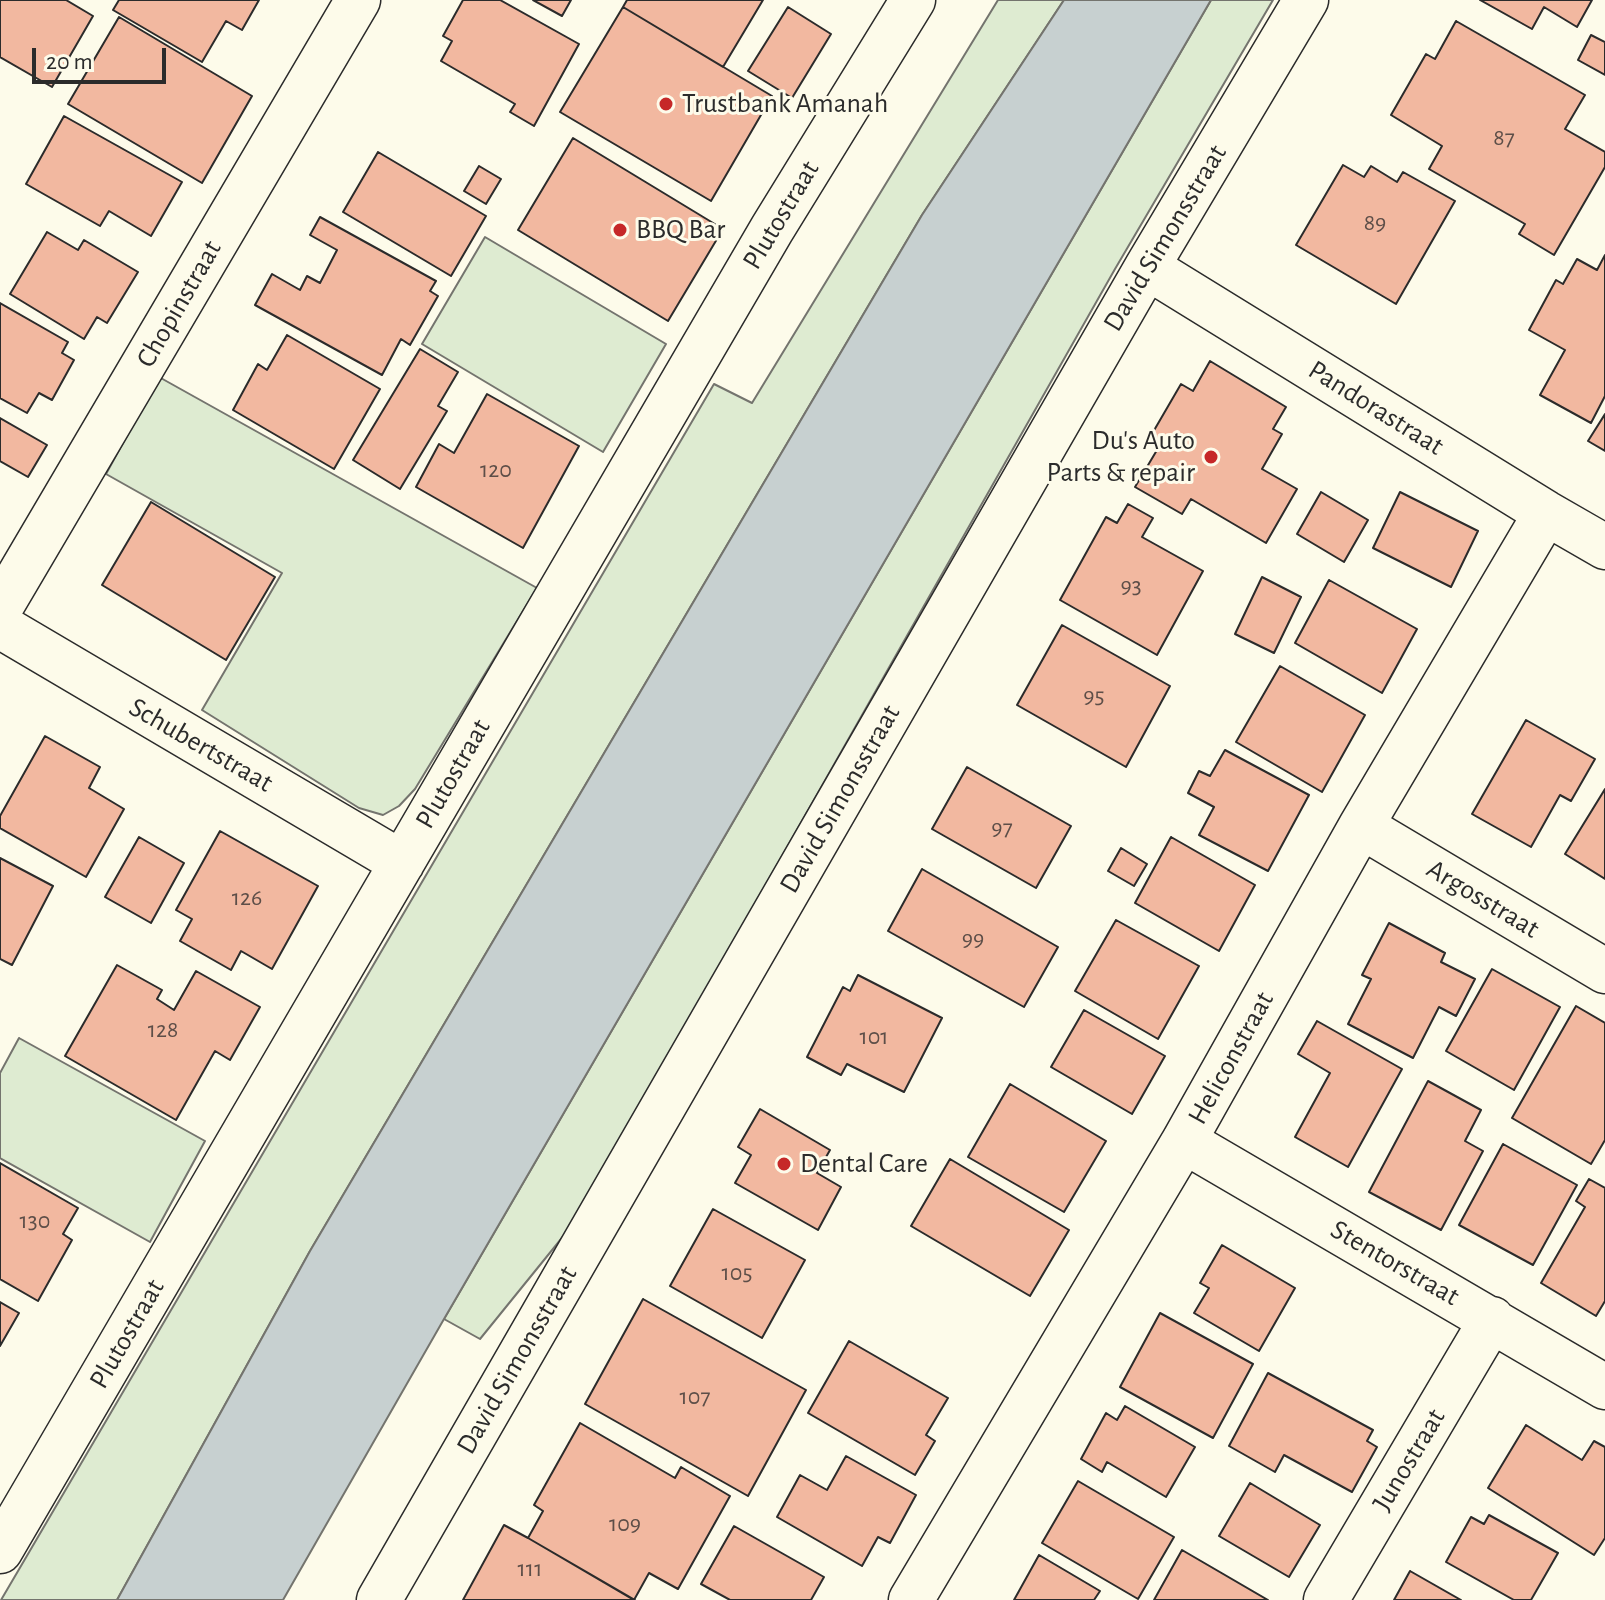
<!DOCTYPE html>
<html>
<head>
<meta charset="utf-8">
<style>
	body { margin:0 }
	#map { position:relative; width:1605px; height:1600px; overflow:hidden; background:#fdfbea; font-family:"Alegreya Sans",sans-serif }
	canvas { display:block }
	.scale { position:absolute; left:32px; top:48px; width:134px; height:36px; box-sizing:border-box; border:4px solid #2b2b2b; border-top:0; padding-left:10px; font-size:24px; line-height:28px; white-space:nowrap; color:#2b2b2b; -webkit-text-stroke:6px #fdfbea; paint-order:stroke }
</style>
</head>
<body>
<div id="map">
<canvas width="1605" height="1600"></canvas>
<div class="scale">20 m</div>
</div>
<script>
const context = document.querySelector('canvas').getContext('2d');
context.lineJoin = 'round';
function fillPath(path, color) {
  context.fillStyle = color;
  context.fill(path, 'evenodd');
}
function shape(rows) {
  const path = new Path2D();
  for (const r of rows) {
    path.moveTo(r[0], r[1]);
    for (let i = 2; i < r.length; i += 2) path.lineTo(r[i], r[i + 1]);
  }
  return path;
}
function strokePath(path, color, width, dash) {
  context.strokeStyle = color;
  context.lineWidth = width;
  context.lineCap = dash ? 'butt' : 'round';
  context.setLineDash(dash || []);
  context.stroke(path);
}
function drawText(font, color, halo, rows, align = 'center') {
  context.font = font + ' "Alegreya Sans",sans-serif';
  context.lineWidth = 6;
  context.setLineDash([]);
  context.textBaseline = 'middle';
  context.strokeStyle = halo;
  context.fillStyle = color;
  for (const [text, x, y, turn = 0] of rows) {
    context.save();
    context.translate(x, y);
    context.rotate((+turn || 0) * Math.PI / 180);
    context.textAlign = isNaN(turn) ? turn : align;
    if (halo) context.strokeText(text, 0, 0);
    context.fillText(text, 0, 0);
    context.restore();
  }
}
const green = shape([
	[998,0,1064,0,922,215,310,1251,117,1600,1,1600,714,384,752,403,998,0],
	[1211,0,1273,0,1115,269,574,1223,480,1339,444,1319,1211,0],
	[485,237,666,344,603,452,422,344,485,237],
	[159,377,537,588,415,789,399,806,383,815,359,808,202,710,282,573,106,474,159,377],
	[19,1038,205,1141,150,1242,0,1158,0,1073,19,1038]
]);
fillPath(green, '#deebd1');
strokePath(green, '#74746e', 2);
const water = shape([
	[1064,0,1211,0,444,1319,283,1600,117,1600,310,1251,922,215,1064,0]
]);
fillPath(water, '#c7d0d0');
strokePath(water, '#74746e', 2);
const building = shape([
	[0,0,66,0,93,16,52,87,0,57,0,0],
	[119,0,259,0,242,30,226,21,202,62,113,10,119,0],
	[463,0,500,0,579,44,534,126,510,112,515,104,441,61,452,41,443,36,463,0],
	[533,0,571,0,562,16,533,0],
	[627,0,763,0,723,67,623,7,627,0],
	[1480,0,1592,0,1577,27,1544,7,1532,29,1480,0],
	[623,7,772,96,711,201,560,112,623,7],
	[788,7,831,34,792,98,748,71,788,7],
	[119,17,252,96,202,183,68,104,119,17],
	[1456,21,1585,95,1565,129,1605,152,1605,167,1554,255,1519,234,1525,224,1429,169,1442,146,1391,115,1426,54,1435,59,1456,21],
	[1591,35,1605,42,1605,75,1578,60,1591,35],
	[64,116,182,182,151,236,109,211,100,226,26,184,64,116],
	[573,138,723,229,668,321,518,230,573,138],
	[378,152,486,216,451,276,343,212,378,152],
	[1343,165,1364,177,1371,166,1397,182,1403,172,1455,201,1396,304,1296,245,1343,165],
	[479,166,501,179,486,204,464,191,479,166],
	[320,217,436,281,430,291,438,296,410,345,401,339,382,375,255,305,272,274,300,290,307,276,320,283,337,250,310,235,320,217],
	[47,232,78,250,84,240,138,272,107,323,97,317,84,339,10,294,47,232],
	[1605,255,1605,396,1591,423,1540,395,1565,350,1529,330,1556,280,1563,284,1577,259,1597,270,1605,255],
	[0,303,68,342,62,353,74,360,52,400,39,393,27,413,0,398,0,303],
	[287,335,380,389,334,469,233,410,258,364,267,370,287,335],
	[420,349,458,372,438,406,447,411,400,489,353,460,420,349],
	[1210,361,1286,407,1273,429,1282,434,1262,469,1297,489,1266,543,1191,499,1182,514,1135,487,1160,445,1149,439,1181,384,1193,391,1210,361],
	[487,394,579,446,523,548,416,487,439,444,454,453,487,394],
	[1605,414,1605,451,1588,441,1605,414],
	[0,418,47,445,28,477,0,461,0,418],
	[1321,492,1368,520,1344,562,1297,534,1321,492],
	[1400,492,1478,531,1451,587,1373,548,1400,492],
	[151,502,275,577,226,660,102,585,151,502],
	[1128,504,1153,518,1142,537,1203,571,1157,655,1060,600,1106,517,1117,523,1128,504],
	[1262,577,1301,597,1274,653,1235,634,1262,577],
	[1329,580,1417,629,1382,693,1295,643,1329,580],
	[1062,625,1170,686,1126,767,1017,705,1062,625],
	[1280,666,1365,715,1322,792,1236,742,1280,666],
	[1526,720,1595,759,1571,801,1560,795,1531,847,1472,814,1526,720],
	[45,736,100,767,89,788,124,809,86,877,0,828,0,816,45,736],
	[1225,750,1309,795,1268,871,1199,835,1214,807,1188,793,1199,771,1210,776,1225,750],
	[967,767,1071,826,1036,888,932,829,967,767],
	[1605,789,1605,879,1565,854,1605,789],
	[220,831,318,886,272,969,241,951,231,970,180,941,192,919,176,910,220,831],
	[139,837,184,863,151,923,105,897,139,837],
	[1171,837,1255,885,1219,951,1135,903,1171,837],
	[1121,848,1147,864,1134,886,1108,871,1121,848],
	[0,858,53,886,12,965,0,959,0,858],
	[922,869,1058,947,1024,1007,888,931,922,869],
	[1116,920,1199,966,1158,1039,1075,991,1116,920],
	[1389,923,1445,953,1441,962,1475,979,1456,1016,1439,1007,1413,1058,1348,1024,1371,979,1362,975,1389,923],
	[117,965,162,990,157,999,174,1010,196,971,260,1007,230,1060,215,1051,176,1120,65,1056,117,965],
	[1492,969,1560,1007,1514,1090,1446,1051,1492,969],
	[858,975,942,1018,904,1092,847,1064,841,1075,807,1057,843,987,850,991,858,975],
	[1576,1006,1605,1023,1605,1140,1591,1164,1512,1118,1576,1006],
	[1084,1010,1165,1056,1132,1114,1051,1067,1084,1010],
	[1317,1021,1402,1069,1348,1167,1295,1137,1330,1073,1298,1054,1317,1021],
	[1428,1081,1481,1110,1465,1141,1483,1151,1441,1230,1369,1192,1428,1081],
	[1010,1084,1106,1141,1064,1212,968,1157,1010,1084],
	[760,1109,830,1150,817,1173,841,1187,818,1230,735,1183,751,1155,738,1147,760,1109],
	[1503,1144,1577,1185,1533,1265,1459,1225,1503,1144],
	[950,1159,1069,1230,1030,1296,911,1226,950,1159],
	[0,1163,78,1208,63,1234,72,1240,38,1301,0,1279,0,1163],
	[1589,1179,1605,1188,1605,1301,1596,1316,1541,1283,1585,1207,1576,1201,1589,1179],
	[713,1209,805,1260,762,1338,670,1286,713,1209],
	[1222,1245,1295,1288,1259,1351,1194,1313,1209,1288,1200,1283,1222,1245],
	[643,1299,806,1390,748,1496,585,1404,643,1299],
	[0,1302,19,1313,0,1346,0,1302],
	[1160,1313,1253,1364,1213,1438,1120,1387,1160,1313],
	[849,1341,948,1398,926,1435,935,1441,915,1475,808,1413,849,1341],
	[1268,1373,1373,1430,1367,1441,1377,1447,1352,1492,1284,1455,1275,1472,1229,1446,1268,1373],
	[1125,1406,1195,1447,1166,1497,1107,1462,1102,1472,1081,1459,1106,1413,1117,1420,1125,1406],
	[580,1423,675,1478,681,1467,730,1496,678,1589,649,1573,634,1600,528,1538,543,1511,534,1505,580,1423],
	[1526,1425,1582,1460,1594,1441,1605,1447,1605,1538,1594,1555,1488,1488,1526,1425],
	[846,1456,916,1495,890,1543,878,1537,862,1566,777,1517,800,1475,827,1490,846,1456],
	[1078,1481,1174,1537,1138,1599,1042,1543,1078,1481],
	[1250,1483,1320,1525,1289,1577,1219,1536,1250,1483],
	[1489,1515,1558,1553,1531,1600,1514,1600,1446,1562,1471,1517,1484,1524,1489,1515],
	[504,1525,528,1538,635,1600,463,1600,504,1525],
	[734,1526,824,1577,811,1600,730,1600,701,1584,734,1526],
	[1182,1550,1268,1600,1154,1600,1182,1550],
	[1039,1555,1100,1591,1094,1600,1014,1600,1039,1555],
	[1410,1571,1461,1600,1394,1600,1410,1571]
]);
fillPath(building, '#f2b8a0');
strokePath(building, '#2b2b2b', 2);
const minor = shape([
	[1147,267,1546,513,1605,547],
	[0,608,358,0],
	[0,626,402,863],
	[1361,826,1605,971],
	[1184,1141,1605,1387],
	[0,1551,772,229,913,0],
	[379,1600,1147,267,1306,0],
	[911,1600,1184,1141,1361,826,1546,513],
	[1326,1600,1492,1319]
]);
strokePath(minor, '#2b2b2b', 47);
strokePath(minor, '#fdfbea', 44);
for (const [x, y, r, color] of [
	[666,104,8,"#c62828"],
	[620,230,8,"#c62828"],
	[1211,457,8,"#c62828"],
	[784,1164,8,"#c62828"]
]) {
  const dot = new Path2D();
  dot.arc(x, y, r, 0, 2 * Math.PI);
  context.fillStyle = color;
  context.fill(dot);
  strokePath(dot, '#fdfbea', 3);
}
drawText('24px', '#5d4e48', null, [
	["87",1504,138],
	["89",1375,223],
	["120",496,470],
	["93",1131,586],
	["95",1094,696],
	["97",1002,828],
	["126",247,898],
	["99",973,939],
	["128",163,1030],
	["101",874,1037],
	["130",35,1221],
	["105",737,1273],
	["107",695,1397],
	["109",625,1524],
	["111",530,1569]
]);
drawText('28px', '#2b2b2b', '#fdfbea', [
	["Trustbank Amanah",682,104],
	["BBQ Bar",636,230],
	["Du's Auto",1195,441,"right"],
	["Parts & repair",1195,473,"right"],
	["Dental Care",800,1164]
], 'left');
drawText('28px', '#2b2b2b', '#fdfbea', [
	["Plutostraat",781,215,-59],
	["David Simonsstraat",1165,238,-59],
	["Chopinstraat",179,304,-60],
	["Pandorastraat",1376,408,32],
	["Schubertstraat",201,745,30],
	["Plutostraat",453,774,-60],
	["David Simonsstraat",840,799,-60],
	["Argosstraat",1483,899,31],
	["Heliconstraat",1231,1058,-61],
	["Stentorstraat",1395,1263,30],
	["Plutostraat",127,1334,-60],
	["David Simonsstraat",517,1360,-60],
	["Junostraat",1409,1460,-59]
]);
</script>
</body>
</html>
